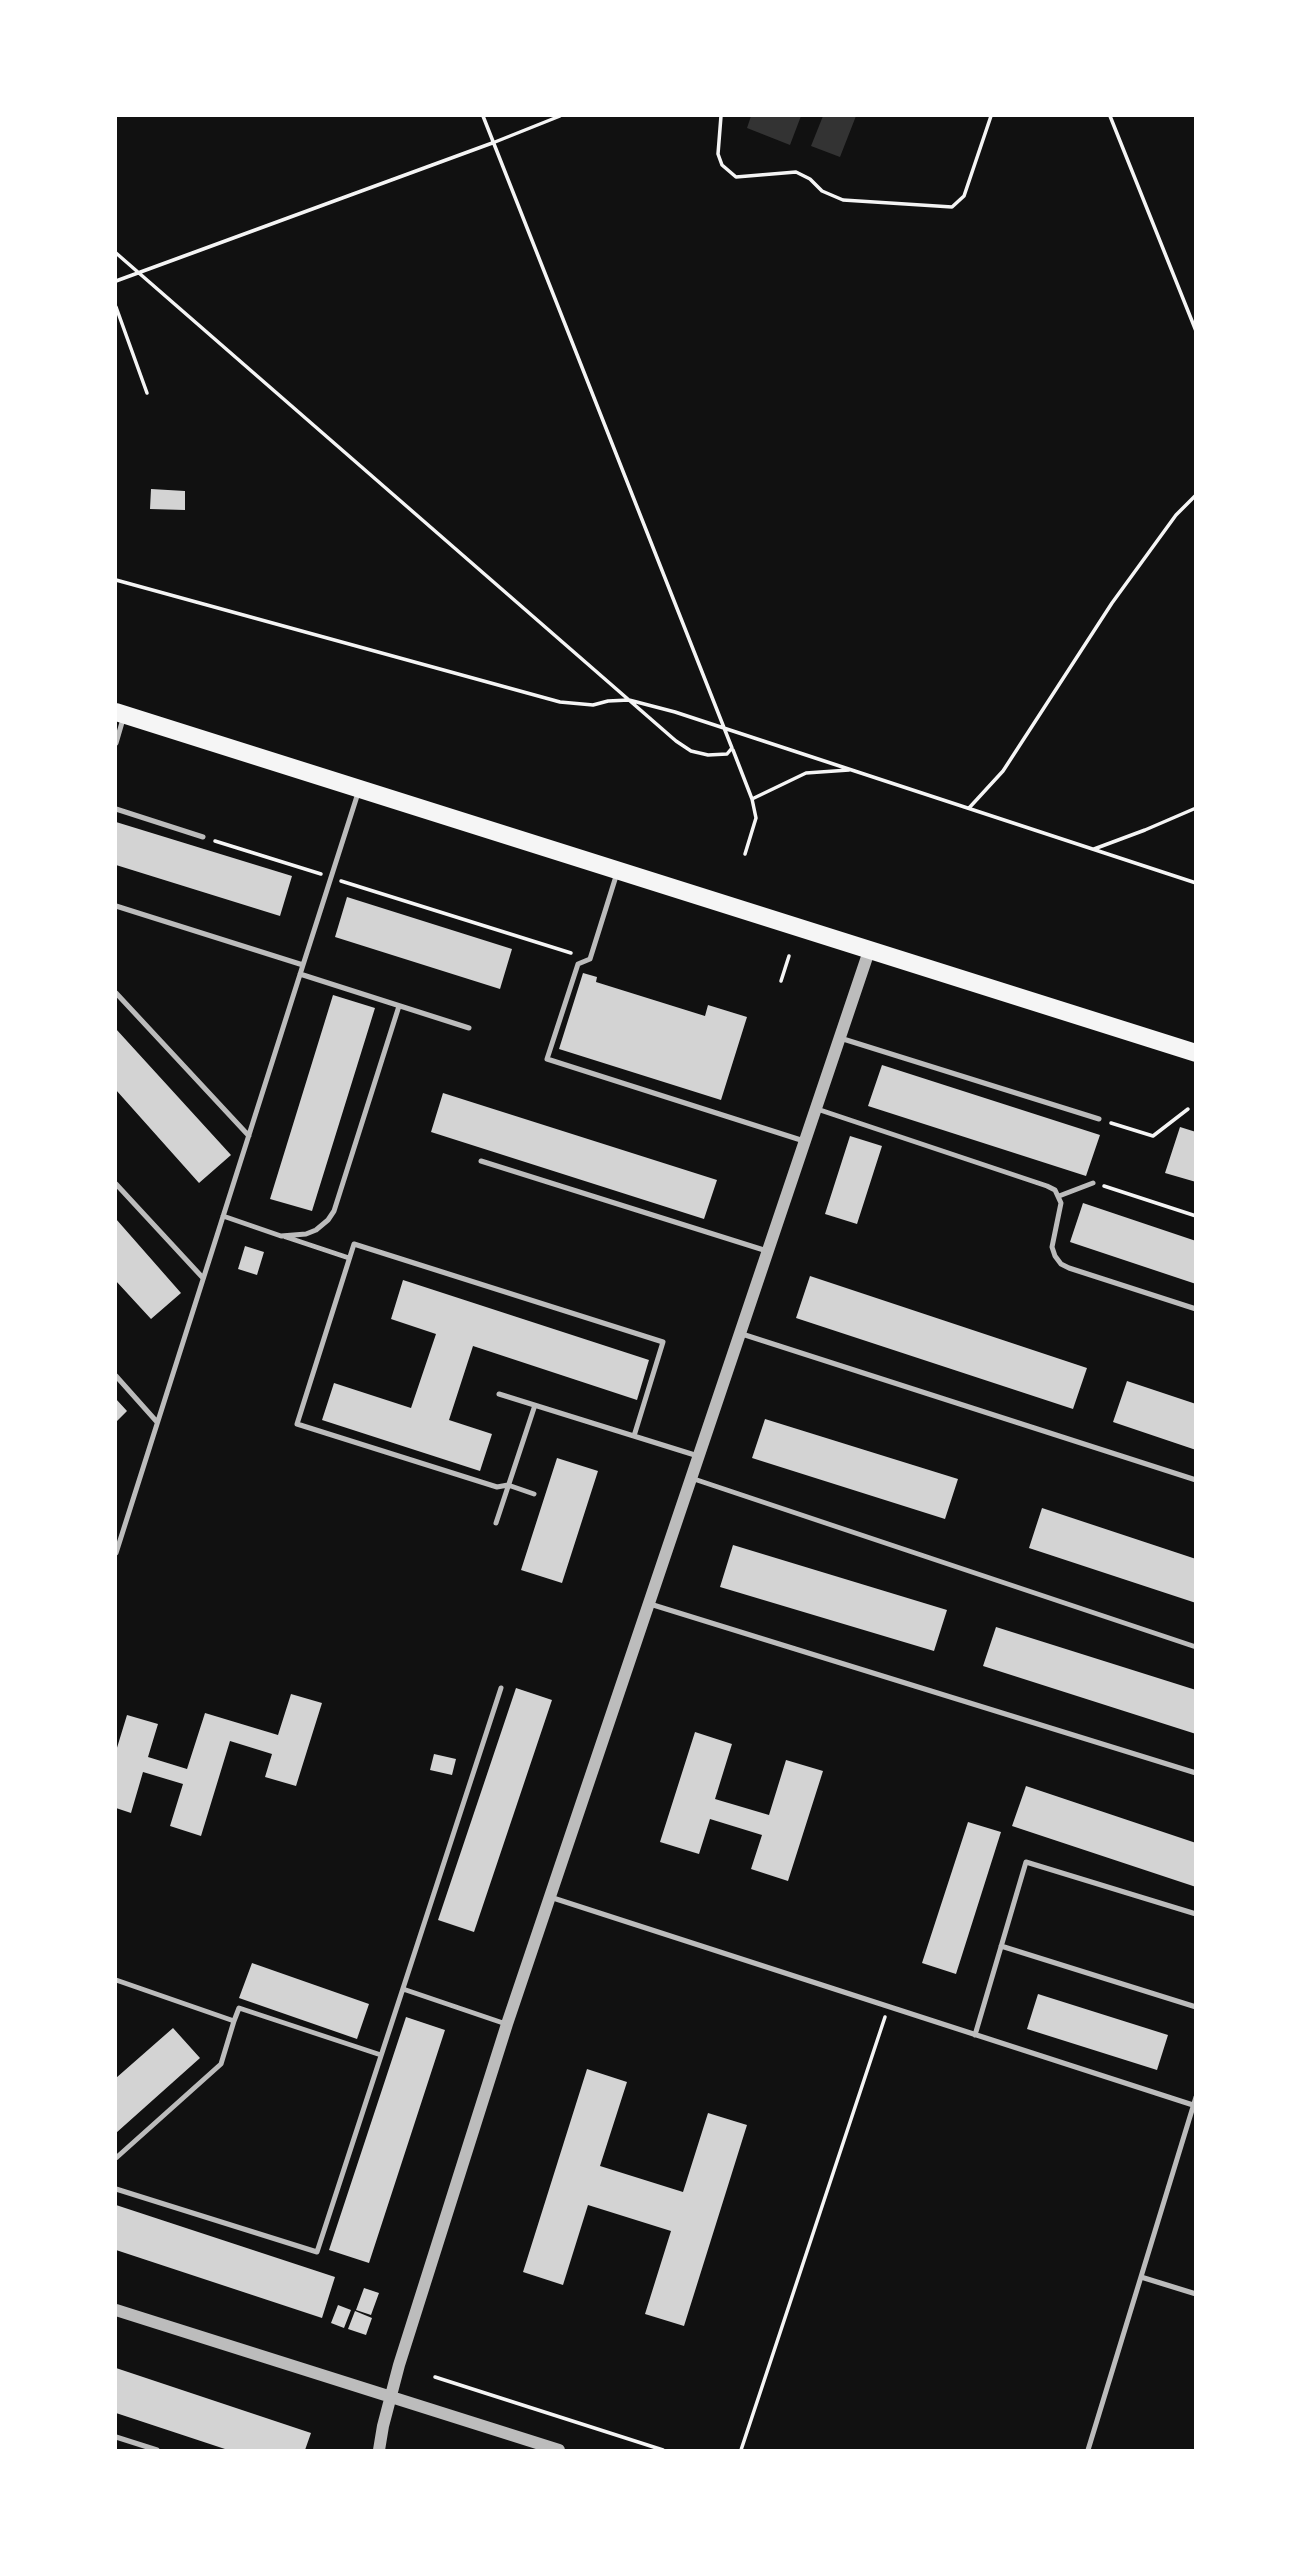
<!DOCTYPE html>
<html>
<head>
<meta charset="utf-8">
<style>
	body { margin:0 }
	#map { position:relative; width:1311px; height:2566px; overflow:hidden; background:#111; font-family:Rubik,sans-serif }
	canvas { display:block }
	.frame { position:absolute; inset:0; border:117px solid #fff; pointer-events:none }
</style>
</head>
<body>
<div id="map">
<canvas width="1311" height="2566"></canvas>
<div class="frame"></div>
</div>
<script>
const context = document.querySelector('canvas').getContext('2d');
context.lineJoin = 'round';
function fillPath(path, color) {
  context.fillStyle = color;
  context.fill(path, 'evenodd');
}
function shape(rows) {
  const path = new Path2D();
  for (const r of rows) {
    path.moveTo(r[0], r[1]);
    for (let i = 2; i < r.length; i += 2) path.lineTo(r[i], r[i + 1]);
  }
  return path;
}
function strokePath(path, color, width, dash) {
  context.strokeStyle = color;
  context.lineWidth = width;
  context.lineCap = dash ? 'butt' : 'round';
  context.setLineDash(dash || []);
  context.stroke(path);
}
fillPath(shape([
	[751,116,801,116,790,145,747,128],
	[823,116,856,116,840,157,811,146]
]), '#333');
fillPath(shape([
	[151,489,185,491,185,510,150,509],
	[116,822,292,876,280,916,116,865],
	[347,897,512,949,500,989,335,937],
	[583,973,597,977,596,982,705,1016,708,1005,747,1017,721,1100,559,1049],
	[333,995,375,1008,312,1211,270,1199],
	[116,1029,231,1155,199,1183,116,1090],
	[882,1065,1100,1135,1086,1176,868,1106],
	[443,1093,717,1180,704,1219,431,1132],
	[1180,1127,1196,1132,1196,1182,1165,1173],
	[850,1136,882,1146,857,1224,825,1214],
	[1083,1203,1196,1241,1196,1284,1070,1242],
	[116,1219,181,1293,151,1319,116,1281],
	[245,1246,264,1252,257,1275,238,1269],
	[810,1276,1087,1368,1073,1409,796,1318],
	[403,1280,649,1360,637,1400,473,1346,449,1420,492,1434,480,1471,322,1420,334,1383,411,1408,436,1334,391,1319],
	[1127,1381,1196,1404,1196,1450,1113,1422],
	[116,1399,127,1411,116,1422],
	[765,1419,958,1479,945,1519,752,1458],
	[557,1458,598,1471,562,1583,521,1570],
	[1042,1508,1196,1559,1196,1603,1029,1548],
	[733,1545,947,1610,934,1651,720,1587],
	[996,1627,1196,1690,1196,1734,983,1666],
	[516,1688,552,1700,474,1932,438,1920],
	[291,1694,322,1703,296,1786,265,1777,272,1754,230,1741,201,1836,170,1826,183,1784,143,1772,131,1813,116,1808,116,1751,127,1715,158,1724,148,1757,187,1769,205,1713,278,1735],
	[695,1732,732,1744,715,1799,769,1815,786,1760,823,1771,788,1881,751,1869,762,1835,710,1819,699,1854,660,1842],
	[434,1754,456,1759,452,1775,430,1770],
	[1026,1786,1196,1843,1196,1887,1012,1826],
	[968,1822,1001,1832,956,1974,922,1963],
	[252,1963,369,2004,357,2039,239,1998],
	[1038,1994,1168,2035,1157,2070,1027,2029],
	[406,2017,445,2030,369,2263,329,2250],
	[173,2028,200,2058,116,2133,116,2078],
	[587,2069,627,2082,600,2166,683,2192,708,2113,747,2125,684,2326,645,2314,671,2231,588,2205,563,2285,523,2272],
	[116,2205,335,2277,322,2318,116,2250],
	[364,2288,379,2293,371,2315,356,2310],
	[338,2305,351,2310,344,2328,331,2323],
	[355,2311,372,2318,366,2335,348,2329],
	[116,2368,311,2433,305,2450,228,2450,116,2413]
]), '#d3d3d3');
strokePath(shape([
	[721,116,718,154,722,165,736,177,796,172,810,179,822,191,843,200,952,207,964,196,991,116],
	[1110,116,1196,331],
	[116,253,676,741,691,751,708,755,727,754,732,748,483,116],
	[116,281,495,142,560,116],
	[116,307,147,393],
	[116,580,560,702,593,705,608,701,629,700,675,712,1196,883],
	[733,750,752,799,756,818,745,854],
	[752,799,806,773,849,770],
	[969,808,1003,771,1112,603,1176,515,1196,495],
	[215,841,321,874],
	[1094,849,1145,830,1196,808],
	[341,881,571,953],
	[781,981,789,956],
	[1111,1123,1153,1136,1188,1109],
	[1104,1186,1196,1216],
	[435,2377,663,2450],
	[741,2450,885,2017]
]), '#f5f5f5', 3.5);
strokePath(shape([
	[116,743,123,719],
	[116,809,203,837],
	[617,873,590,959,578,964,547,1059,804,1141],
	[116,906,303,965,358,793],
	[300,974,469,1028],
	[116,993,249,1136],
	[840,1038,1099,1119],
	[817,1109,1047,1186,1055,1190,1061,1203,1052,1247,1055,1256,1061,1264,1069,1268,1196,1309],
	[481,1161,767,1251],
	[116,1184,203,1278],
	[1059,1196,1093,1183],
	[223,1216,281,1236,306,1234,316,1230,328,1220,334,1211,399,1006],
	[286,1237,349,1258],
	[742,1334,1196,1480],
	[116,1376,157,1422],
	[499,1394,698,1456],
	[691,1478,1196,1647],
	[534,1494,508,1485,497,1487,297,1424,354,1244,663,1342,634,1436],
	[496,1523,535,1405],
	[116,1553,303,965],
	[650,1604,1196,1773],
	[550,1897,1193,2105],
	[1001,1946,1196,2007],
	[116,1980,234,2021,239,2008,381,2055],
	[403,1989,506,2024],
	[975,2035,1026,1862,1196,1914],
	[116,2158,221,2064,234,2021],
	[116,2189,317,2252,501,1688],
	[1141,2277,1196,2294],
	[116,2437,157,2450],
	[1088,2450,1196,2097]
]), '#bcbcbc', 5);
strokePath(shape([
	[116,2310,559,2450],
	[379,2450,383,2426,399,2365,507,2024,869,951]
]), '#bcbcbc', 12);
strokePath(shape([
	[116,712,1196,1053]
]), '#f5f5f5', 18);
</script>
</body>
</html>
